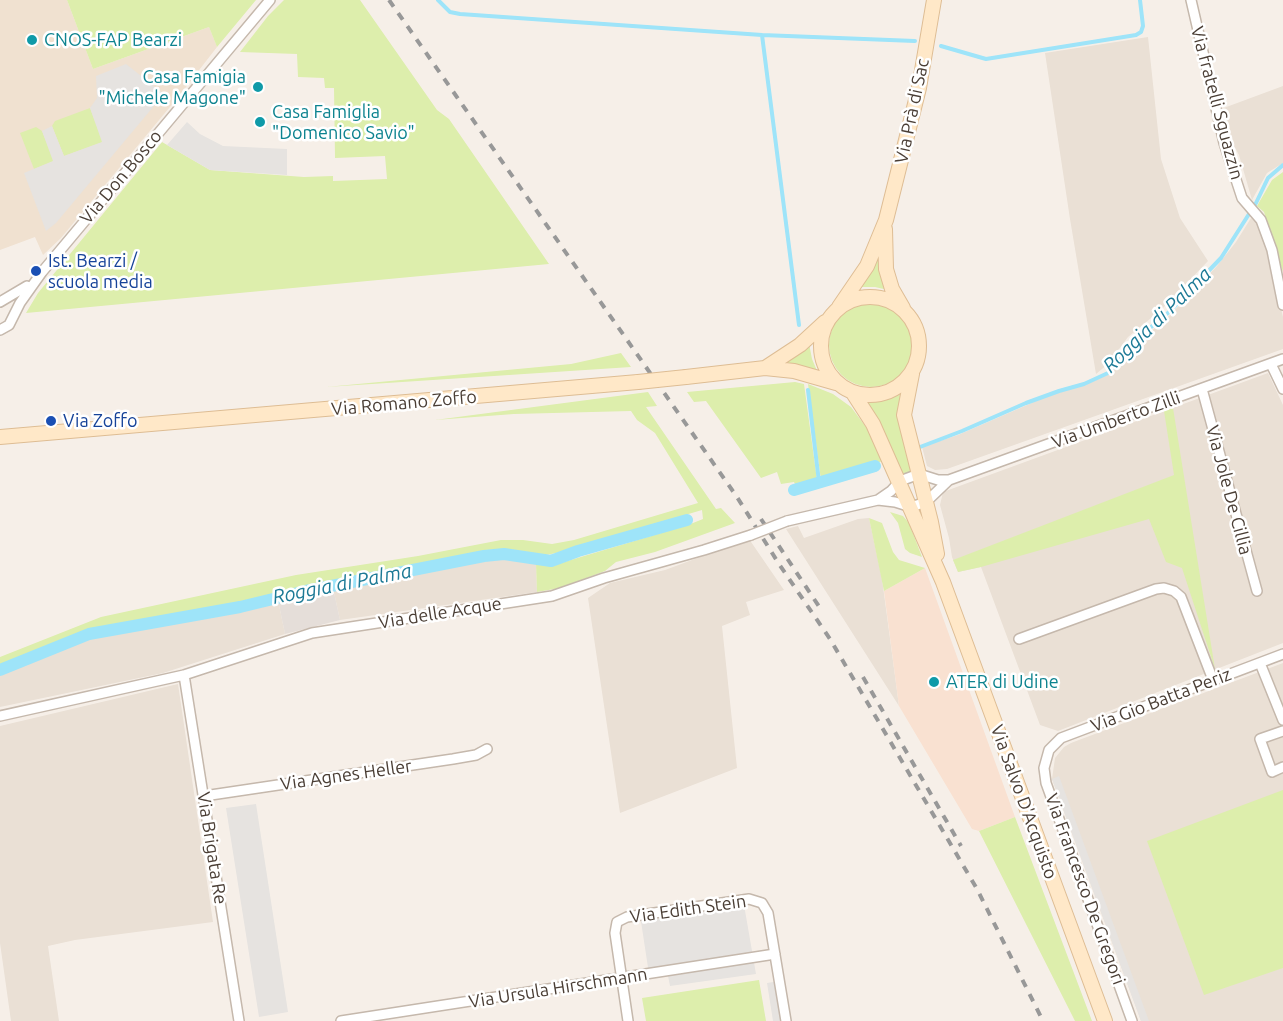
<!DOCTYPE html>
<html>
<head>
<meta charset="utf-8">
<style>
	body { margin:0 }
	canvas { display:block; background:#f6efe8 }
</style>
</head>
<body>
<canvas width="1283" height="1021"></canvas>
<script>
const context = document.querySelector('canvas').getContext('2d');
context.lineJoin = 'round';
function fillPath(path, color) {
  context.fillStyle = color;
  context.fill(path, 'evenodd');
}
function shape(rows) {
  const path = new Path2D();
  for (const r of rows) {
    if (r.length === 3) {
      path.moveTo(r[0] + r[2], r[1]);
      path.arc(r[0], r[1], r[2], 0, 2 * Math.PI);
      continue;
    }
    path.moveTo(r[0], r[1]);
    for (let i = 2; i < r.length; i += 2) path.lineTo(r[i], r[i + 1]);
  }
  return path;
}
function strokePath(path, color, width, dash) {
  context.strokeStyle = color;
  context.lineWidth = width;
  context.lineCap = dash ? 'butt' : 'round';
  context.setLineDash(dash || []);
  context.stroke(path);
}
function drawText(font, color, halo, rows, align = 'center') {
  context.font = font + ' Ubuntu,sans-serif';
  context.lineWidth = 5;
  context.setLineDash([]);
  context.textBaseline = 'middle';
  context.strokeStyle = halo;
  context.fillStyle = color;
  for (const [text, x, y, turn = 0] of rows) {
    context.save();
    context.translate(x, y);
    context.rotate((+turn || 0) * Math.PI / 180);
    context.textAlign = isNaN(turn) ? turn : align;
    if (halo) context.strokeText(text, 0, 0);
    context.fillText(text, 0, 0);
    context.restore();
  }
}
fillPath(shape([
	[1148,37,1161,159,1180,218,1208,261,1162,309,1128,337,1108,364,1096,374,1070,219,1045,53],
	[1283,86,1283,163,1267,173,1252,200,1239,155,1232,142,1221,109],
	[1251,218,1257,223,1267,252,1283,317,1283,349,947,469,935,470,927,466,922,447,958,435,1057,392,1085,385,1109,374,1136,344,1170,315,1217,266,1236,242],
	[1268,373,1283,405,1283,643,1058,731,1040,725,981,567,958,572,952,557,949,538,940,505,943,492],
	[869,518,882,579,899,706,786,529,798,526,804,538,858,519],
	[749,539,784,590,746,602,750,615,722,626,737,768,620,813,588,598,610,583,665,570],
	[507,557,536,563,537,592,340,620,333,588],
	[278,600,285,634,163,673,0,707,0,672,93,636],
	[1283,663,1283,1021,1141,1021,1052,779,1055,758,1064,747,1071,743],
	[178,684,213,922,75,940,48,946,59,1021,11,1021,0,943,0,726]
]), '#eae0d5');
fillPath(shape([
	[925,568,1015,817,979,831,972,829,899,706,884,591]
]), '#f9e1d1');
fillPath(shape([
	[333,588,340,620,285,634,278,600]
]), '#e5ded9');
fillPath(shape([
	[0,0,67,0,93,69,209,27,217,47,179,96,61,238,43,255,35,237,0,250]
]), '#f0e1d0');
fillPath(shape([
	[67,0,256,0,217,47,209,27,93,69],
	[284,0,360,0,437,110,449,119,549,264,26,313,38,293,162,142,210,170,304,177,333,176,333,181,387,179,385,156,335,158,334,88,325,88,324,78,298,77,297,54,240,52,268,16],
	[90,108,103,142,64,156,52,126,55,121],
	[36,127,42,131,54,161,34,169,20,133],
	[1283,172,1283,272,1264,212,1257,206,1272,180],
	[880,246,888,290,875,287,858,287],
	[871,345,42],
	[809,343,812,359,818,373,774,367],
	[621,353,631,367,326,387,571,364],
	[795,382,804,384,817,480,796,486,794,482,781,484,777,472,761,478,706,401,694,402,687,392],
	[808,384,833,394,851,407,866,427,883,461,821,480],
	[648,392,657,406,646,407,716,509,721,508,735,523,655,552,616,562,605,571,560,588,537,592,536,563,554,565,688,525,703,519,702,510,556,553,546,555,509,549,486,550,234,603,92,630,0,666,0,657,101,617,296,575,418,556,501,540,523,540,552,544,574,540,698,503,655,433,637,420,631,411,514,414,435,420],
	[901,394,900,416,914,471,902,475,867,403,890,399],
	[1173,408,1215,669,1182,568,1166,562,1149,519,981,567,958,572,953,560,1174,475,1164,411],
	[890,512,903,516,909,523,922,557,910,553,905,549,898,523],
	[869,518,882,523,893,552,899,560,925,568,884,591],
	[1283,790,1283,968,1204,995,1147,841],
	[1015,817,1092,1021,1075,1021,979,831],
	[759,980,766,1021,646,1021,642,998]
]), '#ddeeac');
fillPath(shape([
	[126,64,164,94,56,223,46,231,24,173,53,161,42,131,52,126,64,156,102,142,90,108,97,98,96,76],
	[187,122,200,134,223,146,287,149,287,175,210,170,167,145],
	[1059,776,1149,1021,1141,1021,1052,779],
	[256,804,288,1012,259,1017,226,808],
	[743,899,756,974,670,986,667,971,649,974,640,915],
	[780,981,786,1021,773,1021,767,983]
]), '#e6e3e0');
strokePath(shape([
	[438,0,450,12,460,14,762,35,799,325],
	[762,35,915,41],
	[941,46,986,59,1136,35,1141,32,1143,26,1140,0],
	[808,390,819,482],
	[920,447,962,431,1026,403,1059,391,1084,384,1108,373,1138,338,1169,312,1221,258,1256,203,1268,178,1283,165]
]), '#9ee4f9', 4);
strokePath(shape([
	[794,490,875,466],
	[0,670,89,634,240,607,306,591,484,556,504,554,551,561,578,551,687,520]
]), '#9ee4f9', 12);
const street = shape([
	[1191,0,1224,143,1242,198,1261,220,1272,250,1283,305],
	[0,302,27,286],
	[0,330,9,325,20,303,42,272,270,0],
	[1271,364,1283,389],
	[1202,389,1257,591],
	[878,500,891,491,900,481,919,474,938,480,949,480],
	[787,521,878,500,895,502,911,507,926,502,949,480,1283,359],
	[1019,639,1156,589,1164,588,1174,591,1181,597,1213,680],
	[1260,663,1283,720],
	[184,675,239,1021],
	[0,716,184,675,312,633,552,596,604,578,704,550,751,535],
	[1283,731,1260,739,1272,772,1283,767],
	[204,796,453,759,476,755,487,749],
	[341,1021,775,954],
	[628,1021,615,933,617,922,627,917,749,899,762,903,768,913,786,1021],
	[1132,1021,1046,783,1044,768,1049,750,1061,738,1283,654]
]);
const secondary = shape([
	[885,229,886,269,892,289,903,308],
	[870,346,49],
	[839,307,867,266,886,220,919,88,934,0],
	[765,368,800,345,825,322],
	[912,374,904,415,931,522,937,554],
	[686,377,765,368,794,371,836,383],
	[853,393,873,424,943,582,1105,1021],
	[0,437,638,382]
]);
strokePath(street, '#c5b8ac', 12);
strokePath(secondary, '#debd94', 16);
strokePath(street, '#fff', 9);
strokePath(secondary, '#ffe8c8', 14);
strokePath(shape([
	[389,0,737,497,779,564,830,639,977,889,1043,1021],
	[761,519,822,611],
	[863,677,961,846]
]), '#989898', 4, [8, 8]);
const streetBridge = shape([
	[751,535,787,521]
]);
const secondaryBridge = shape([
	[638,382,686,377]
]);
strokePath(streetBridge, '#c5b8ac', 12, []);
strokePath(secondaryBridge, '#debd94', 16, []);
strokePath(streetBridge, '#fff', 9);
strokePath(secondaryBridge, '#ffe8c8', 14);
for (const [x, y, r, color] of [
	[32,40,6,"#0f9aa8"],
	[258,87,6,"#0f9aa8"],
	[260,122,6,"#0f9aa8"],
	[36,271,6,"#1a4fb4"],
	[51,421,6,"#1a4fb4"],
	[934,682,6,"#0f9aa8"]
]) {
  const dot = new Path2D();
  dot.arc(x, y, r, 0, 2 * Math.PI);
  context.fillStyle = color;
  context.fill(dot);
  strokePath(dot, '#fff', 2);
}
drawText('18px', '#0d838f', '#fff', [
	["CNOS-FAP Bearzi",44,40],
	["Casa Famigia",246,77,"right"],
	["\"Michele Magone\"",246,98,"right"],
	["Casa Famiglia",272,112],
	["\"Domenico Savio\"",272,133],
	["ATER di Udine",946,682]
], 'left');
drawText('18px', '#4a3e35', '#fff', [
	["Via fratelli Sguazzin",1217,103,75],
	["Via Prà di Sac",912,111,-78],
	["Via Don Bosco",121,177,-50],
	["Via Romano Zoffo",404,403,-5],
	["Via Umberto Zilli",1116,420,-20],
	["Via Jole De Cillia",1229,490,75],
	["Via delle Acque",440,613,-9],
	["Via Gio Batta Periz",1161,700,-21],
	["Via Agnes Heller",346,775,-8],
	["Via Salvo D'Acquisto",1024,802,70],
	["Via Brigata Re",212,848,81],
	["Via Francesco De Gregori",1085,889,70],
	["Via Edith Stein",688,909,-8],
	["Via Ursula Hirschmann",558,988,-9]
]);
drawText('18px', '#164399', '#fff', [
	["Ist. Bearzi /",48,261],
	["scuola media",48,282],
	["Via Zoffo",63,421]
], 'left');
drawText('italic 20px', '#1d7a96', '#fff', [
	["Roggia di Palma",1157,320,-44],
	["Roggia di Palma",342,584,-11]
]);
</script>
</body>
</html>
